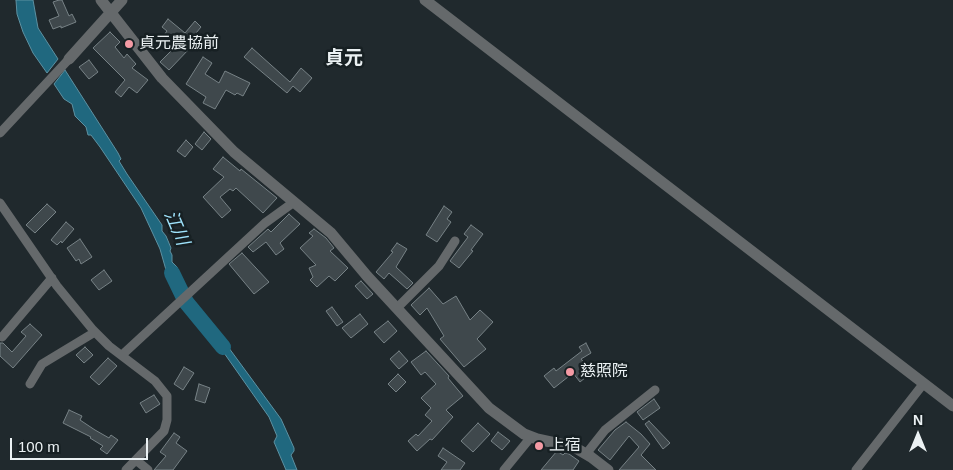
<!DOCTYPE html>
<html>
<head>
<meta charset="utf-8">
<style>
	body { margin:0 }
	#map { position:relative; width:953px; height:470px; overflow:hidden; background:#20292d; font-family:Arial,sans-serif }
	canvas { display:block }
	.north { position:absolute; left:893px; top:410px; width:50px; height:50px; -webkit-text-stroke:4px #172023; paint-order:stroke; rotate:0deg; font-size:14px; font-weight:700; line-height:20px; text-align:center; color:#ebf1f3 }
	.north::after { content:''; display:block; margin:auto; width:18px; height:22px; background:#ebf1f3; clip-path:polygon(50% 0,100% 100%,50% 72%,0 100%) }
	.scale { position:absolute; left:10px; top:438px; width:138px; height:22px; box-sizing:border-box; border:2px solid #ebf1f3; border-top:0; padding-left:6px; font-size:15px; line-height:18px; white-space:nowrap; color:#ebf1f3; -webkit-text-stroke:4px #172023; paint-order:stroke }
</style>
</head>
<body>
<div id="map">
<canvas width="953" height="470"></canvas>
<div class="north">N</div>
<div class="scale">100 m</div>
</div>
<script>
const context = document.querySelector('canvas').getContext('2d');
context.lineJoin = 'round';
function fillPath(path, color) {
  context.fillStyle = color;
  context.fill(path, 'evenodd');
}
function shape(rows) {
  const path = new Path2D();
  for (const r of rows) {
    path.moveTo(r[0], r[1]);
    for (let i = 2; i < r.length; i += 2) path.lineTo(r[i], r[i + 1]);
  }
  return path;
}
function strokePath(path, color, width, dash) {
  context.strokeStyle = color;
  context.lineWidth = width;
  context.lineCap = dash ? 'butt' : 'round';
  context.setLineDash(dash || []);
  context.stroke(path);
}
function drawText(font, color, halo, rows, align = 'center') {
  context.font = font + ' Arial,"Noto Sans JP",sans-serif';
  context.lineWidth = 5;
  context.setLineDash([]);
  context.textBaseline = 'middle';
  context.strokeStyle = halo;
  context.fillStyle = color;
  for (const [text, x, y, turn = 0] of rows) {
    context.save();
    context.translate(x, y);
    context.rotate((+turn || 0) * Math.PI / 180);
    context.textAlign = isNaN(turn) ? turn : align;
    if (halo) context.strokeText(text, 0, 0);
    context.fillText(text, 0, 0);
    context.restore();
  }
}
const water = shape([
	[16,0,33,0,38,28,58,59,47,73,33,53,23,32,17,14,16,0],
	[65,70,118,153,121,159,119,161,127,174,162,225,162,231,166,236,171,248,170,251,172,255,172,262,177,267,181,282,187,288,177,298,168,277,160,249,141,208,100,147,91,135,88,135,86,127,75,116,72,104,64,99,54,84,65,70],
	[215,329,281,419,294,448,294,451,291,455,297,470,286,470,274,442,277,436,269,417,210,333,210,330,215,329]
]);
fillPath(water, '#20687f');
strokePath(water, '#5d91a2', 1);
strokePath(shape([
	[172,273,186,302,223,347]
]), '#20687f', 16);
const building = shape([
	[59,0,62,0,69,16,72,14,76,22,61,28,61,26,53,29,49,20,59,16,53,2,59,0],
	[168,19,185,33,195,21,201,27,186,45,190,48,169,70,160,62,177,45,164,35,167,31,162,27,168,19],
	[110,32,120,42,115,47,124,58,127,54,136,64,132,68,148,80,137,93,129,87,121,97,115,92,125,80,93,48,110,32],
	[252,48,290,82,301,68,312,78,300,92,293,86,287,93,244,57,252,48],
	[203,57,212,63,205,74,219,83,225,71,250,83,243,96,237,93,235,95,226,90,215,109,203,103,206,97,186,84,203,57],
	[89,60,98,72,89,79,79,67,89,60],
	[204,132,211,139,202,150,195,144,204,132],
	[186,140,193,147,185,157,177,151,186,140],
	[223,157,240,171,241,169,277,198,263,213,236,188,233,191,230,189,220,197,231,210,222,218,203,197,224,177,213,169,223,157],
	[47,204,56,212,35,233,26,225,47,204],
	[444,206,452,212,447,219,451,222,437,242,426,235,444,206],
	[289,214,300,224,280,243,284,249,276,255,266,242,253,252,248,247,268,229,271,232,289,214],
	[66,222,74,229,62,243,61,241,57,245,51,240,66,222],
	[471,225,483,234,471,250,473,251,459,268,450,261,468,237,464,234,471,225],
	[314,229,326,238,334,248,330,251,348,268,335,281,329,276,317,287,310,280,313,277,309,268,316,265,300,248,313,236,309,233,314,229],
	[80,239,92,257,81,264,79,259,76,261,67,248,80,239],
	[397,243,407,249,396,267,413,283,407,289,389,273,384,279,376,272,393,252,391,251,397,243],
	[242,253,269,282,254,294,229,264,242,253],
	[104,270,112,281,99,290,91,280,104,270],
	[361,281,373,294,367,299,355,286,361,281],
	[429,288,443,304,456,296,470,320,480,310,493,322,477,339,486,349,464,367,440,339,444,336,427,308,420,315,411,305,429,288],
	[332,307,343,322,337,326,326,311,332,307],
	[360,314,368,324,351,338,342,328,360,314],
	[388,321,397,331,384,343,374,332,388,321],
	[30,324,42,335,13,368,0,356,0,343,3,343,12,352,26,336,21,332,30,324],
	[586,343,591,353,581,359,592,372,580,382,573,373,554,388,544,376,554,368,556,371,582,351,579,347,586,343],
	[85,347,93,355,84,363,76,355,85,347],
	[399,351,408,361,399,369,390,359,399,351],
	[426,351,449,376,448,378,463,396,446,410,453,417,432,440,430,439,417,451,408,441,416,434,418,436,432,421,425,415,431,408,421,398,436,384,425,372,421,375,411,362,426,351],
	[108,358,117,366,99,385,90,377,108,358],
	[184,367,194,373,183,390,174,384,184,367],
	[398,374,406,382,396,392,388,384,398,374],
	[199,384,210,388,205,403,195,400,199,384],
	[154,395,160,404,146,413,140,403,154,395],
	[654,399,660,408,643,420,637,412,654,399],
	[69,410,82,416,80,420,95,430,109,438,111,435,118,440,107,454,100,449,103,446,90,438,91,437,63,423,69,410],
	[649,421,670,443,663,449,645,424,649,421],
	[626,422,641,434,650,444,641,455,656,470,619,470,639,447,629,436,610,460,598,450,615,430,626,422],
	[478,423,490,434,473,452,461,441,478,423],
	[498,432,510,441,502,450,491,441,498,432],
	[174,433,180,437,176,443,187,451,173,470,154,470,166,456,160,452,174,433],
	[443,448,465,463,460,470,441,470,447,462,438,456,443,448],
	[557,451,563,455,565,453,569,454,579,461,573,470,541,470,557,451]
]);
fillPath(building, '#3f484c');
strokePath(building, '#778286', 1);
strokePath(shape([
	[0,133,69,59],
	[0,203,57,286,93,330,109,346,155,381,167,396,167,420,164,431,126,470],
	[397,308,439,266,455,241],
	[2,337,52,278],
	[122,355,265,223,294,202],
	[30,384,42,364,95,332],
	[586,454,605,430,655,390],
	[136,460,148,470],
	[504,470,531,437],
	[856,470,924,383]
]), '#65696b', 9);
strokePath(shape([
	[101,0,162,78,234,152,331,233,367,276,489,408,524,434,537,439,574,447,591,457,608,470],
	[425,0,953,406],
	[69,59,122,0]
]), '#65696b', 11);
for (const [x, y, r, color] of [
	[129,44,5,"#f49aa4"],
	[570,372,5,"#f49aa4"],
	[539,446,5,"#f49aa4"]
]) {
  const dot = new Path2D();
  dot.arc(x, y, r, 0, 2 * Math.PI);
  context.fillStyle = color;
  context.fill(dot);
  strokePath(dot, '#172023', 2);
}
drawText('16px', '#ebf1f3', '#172023', [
	["貞元農協前",139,44],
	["慈照院",580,372],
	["上宿",549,446]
], 'left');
drawText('italic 18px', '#9fe3fc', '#172023', [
	["江川",176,228,67]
]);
drawText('bold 19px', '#ebf1f3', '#172023', [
	["貞元",344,59]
]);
</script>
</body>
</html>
